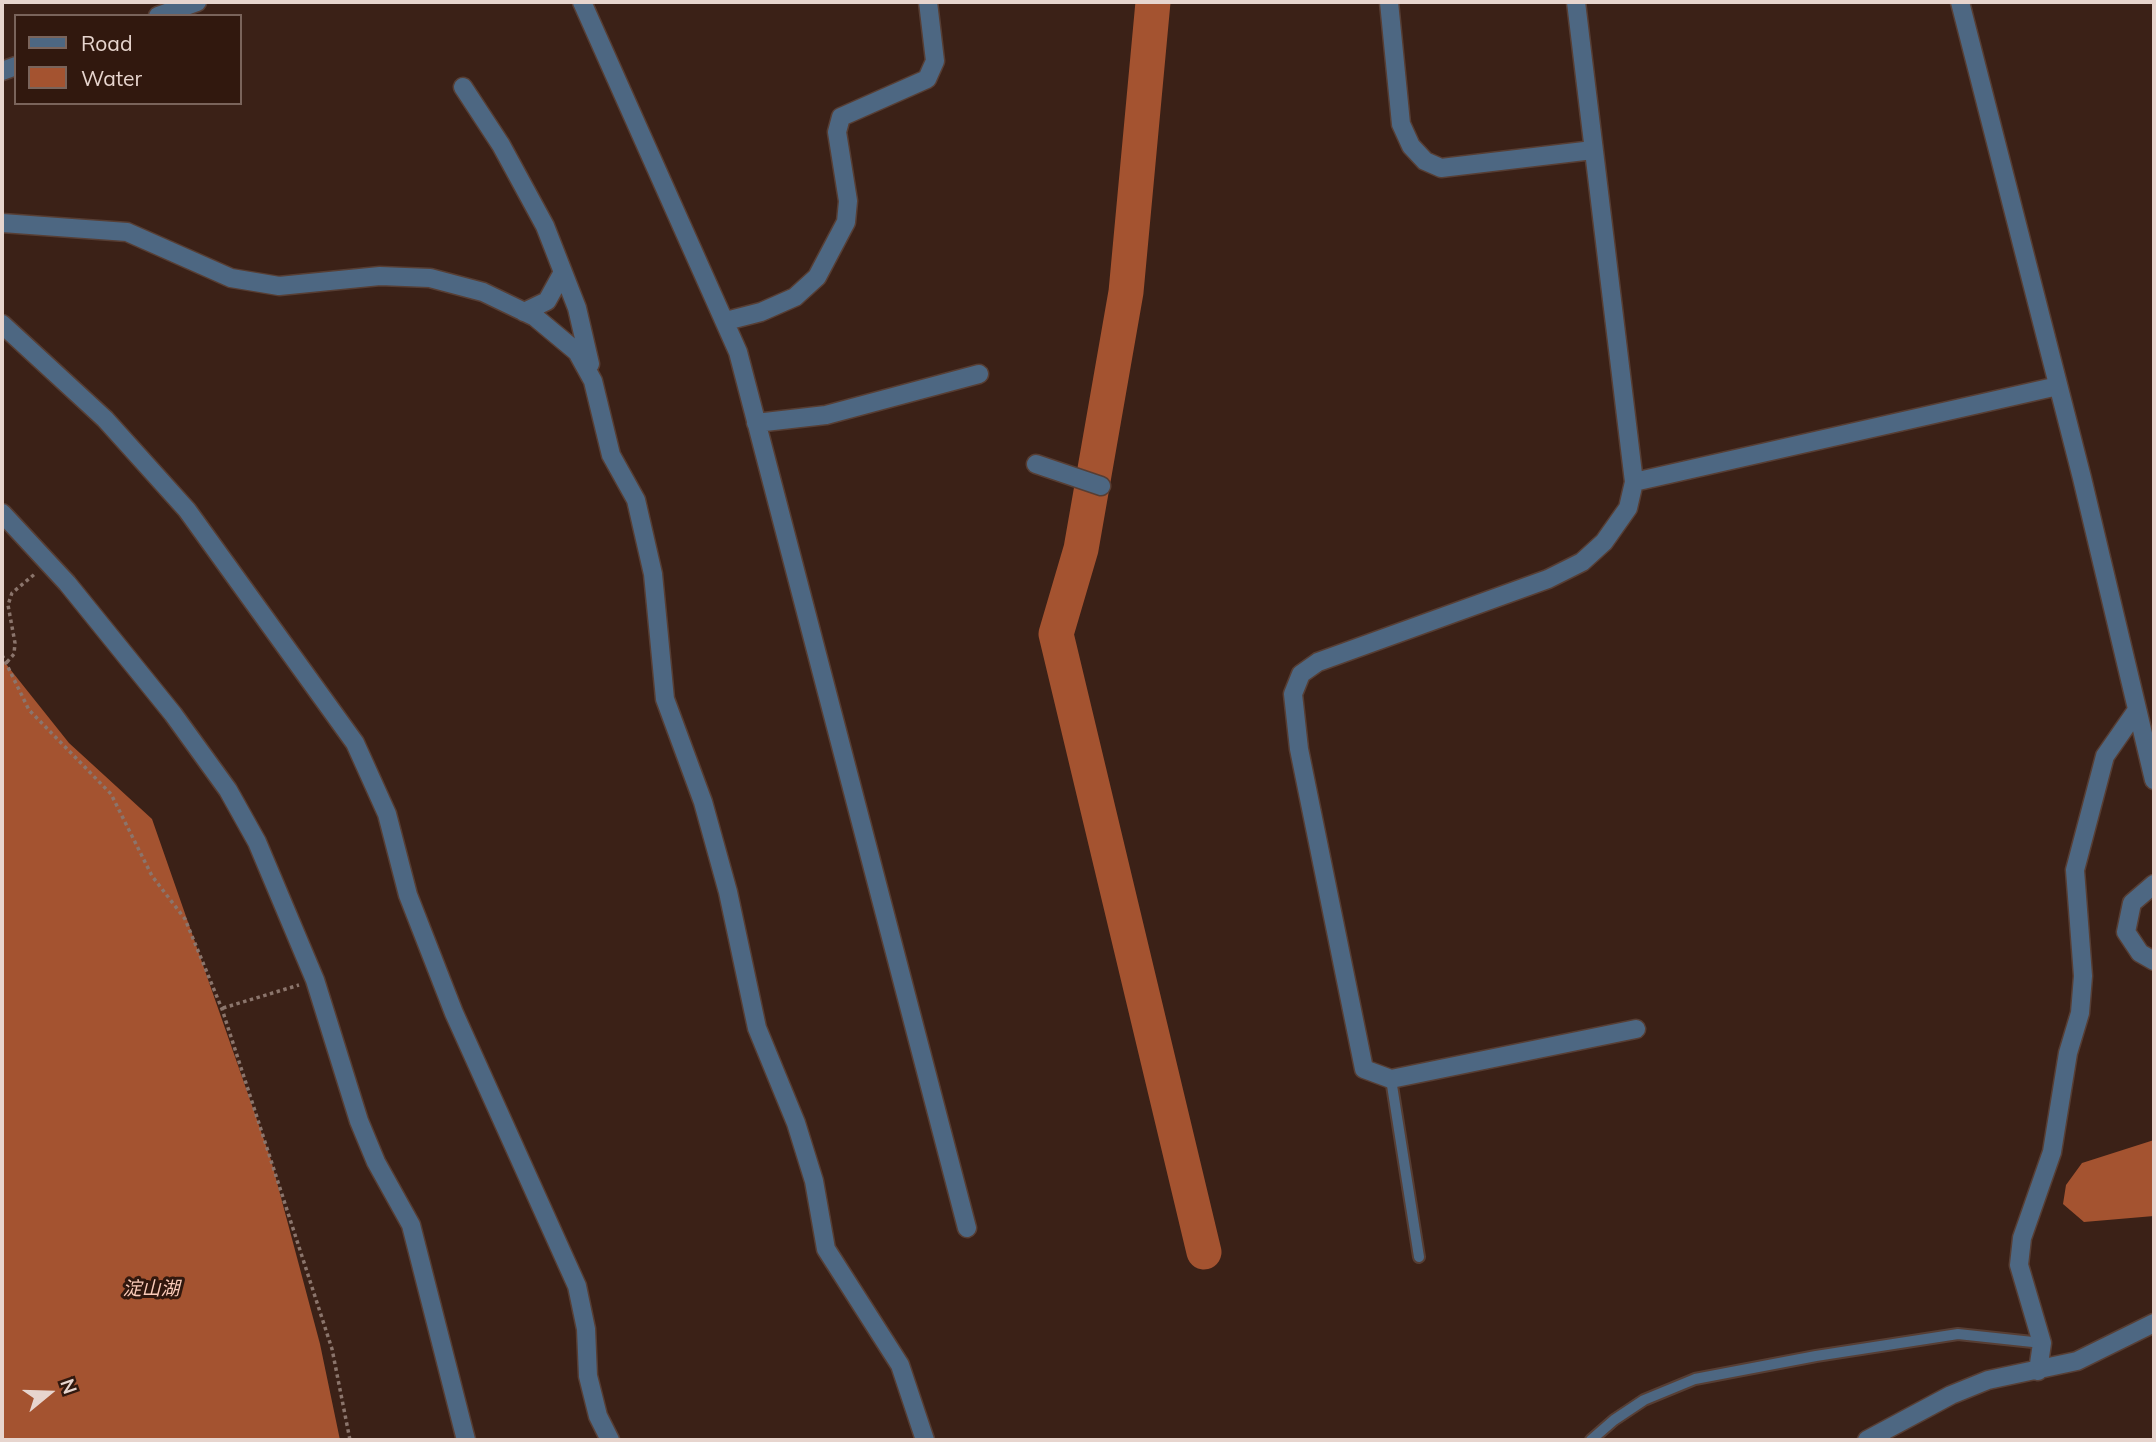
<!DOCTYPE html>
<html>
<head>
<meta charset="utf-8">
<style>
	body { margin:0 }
	#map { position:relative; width:2156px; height:1442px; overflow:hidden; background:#3b2117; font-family:Mulish,sans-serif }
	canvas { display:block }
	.frame { position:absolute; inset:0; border:4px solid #e7d5ce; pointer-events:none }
	.legend { position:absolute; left:14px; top:14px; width:228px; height:91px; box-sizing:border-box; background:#31180e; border:2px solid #7a645b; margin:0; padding:9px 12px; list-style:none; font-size:21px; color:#e7d5ce }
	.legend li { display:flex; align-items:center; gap:14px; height:35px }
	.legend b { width:35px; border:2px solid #7a645b }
	.north { position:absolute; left:14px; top:1358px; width:70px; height:70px; -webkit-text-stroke:5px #31180e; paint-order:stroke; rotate:71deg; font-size:19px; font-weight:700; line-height:28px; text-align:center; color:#e7d5ce }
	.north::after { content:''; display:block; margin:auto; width:24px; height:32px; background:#e7d5ce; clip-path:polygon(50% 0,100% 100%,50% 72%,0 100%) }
</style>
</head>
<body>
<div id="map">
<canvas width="2156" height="1442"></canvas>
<div class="frame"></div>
<ul class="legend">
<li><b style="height:9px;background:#4d6782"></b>Road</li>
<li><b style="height:19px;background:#a45330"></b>Water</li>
</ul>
<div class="north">N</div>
</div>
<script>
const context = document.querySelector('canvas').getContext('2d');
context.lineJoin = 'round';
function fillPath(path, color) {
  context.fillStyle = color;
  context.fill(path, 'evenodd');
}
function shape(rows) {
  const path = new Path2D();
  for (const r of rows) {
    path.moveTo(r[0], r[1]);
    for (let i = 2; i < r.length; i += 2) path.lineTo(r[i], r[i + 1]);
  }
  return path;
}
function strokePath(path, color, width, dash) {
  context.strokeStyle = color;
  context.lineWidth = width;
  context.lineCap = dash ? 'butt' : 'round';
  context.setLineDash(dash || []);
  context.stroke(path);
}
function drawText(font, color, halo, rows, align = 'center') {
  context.font = font + ' Mulish,"Noto Sans SC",sans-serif';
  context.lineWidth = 6;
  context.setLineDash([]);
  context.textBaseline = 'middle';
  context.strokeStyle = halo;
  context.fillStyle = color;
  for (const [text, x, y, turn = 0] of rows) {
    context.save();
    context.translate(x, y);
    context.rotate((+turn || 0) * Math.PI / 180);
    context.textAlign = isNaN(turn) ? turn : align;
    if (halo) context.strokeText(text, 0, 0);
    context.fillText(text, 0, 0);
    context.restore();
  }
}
fillPath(shape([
	[2,659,69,743,152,819,271,1160,320,1344,340,1440,2,1440],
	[2154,1140,2154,1216,2084,1222,2063,1204,2066,1185,2082,1163]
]), '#a45330');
strokePath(shape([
	[1153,2,1126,292,1081,549,1056,634,1204,1252]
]), '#a45330', 35);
const lane = shape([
	[1391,1079,1419,1257],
	[1591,1440,1614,1420,1644,1400,1695,1379,1816,1356,1958,1334,2042,1343]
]);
const street = shape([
	[582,2,738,352,967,1228],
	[1389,2,1401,124,1411,146,1425,161,1441,168,1593,150],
	[1576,2,1634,482,1628,508,1604,542,1582,562,1548,579,1318,662,1301,674,1293,694,1299,749,1364,1069,1391,1079,1636,1029],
	[1960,2,2082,478,2154,780],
	[158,16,197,2],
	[2,71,16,66],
	[463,87,501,145,545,226,577,308,590,364],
	[2,223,127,232,231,278,279,286,380,276,430,278,483,292,535,317,577,352,593,381,611,455,636,500,653,574,665,699,703,802,728,892,757,1028,796,1123,814,1181,826,1249,900,1365,925,1440],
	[524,312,547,301,563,272],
	[726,321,761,312,795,297,817,277,846,222,848,201,837,132,841,117,927,79,935,61,928,2],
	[2,324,105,419,187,510,355,743,387,814,408,895,454,1013,577,1286,586,1329,588,1376,598,1416,610,1440],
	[756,423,826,415,979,374],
	[1036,464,1101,486],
	[1634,482,2058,386],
	[2,513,67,583,173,714,228,790,257,842,315,980,359,1121,376,1162,411,1225,466,1440],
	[2154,884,2132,903,2126,932,2140,953,2154,961],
	[2038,1371,2042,1343,2019,1265,2022,1238,2052,1152,2068,1053,2080,1013,2083,976,2075,870,2105,756,2137,710],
	[1867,1440,1951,1395,1988,1380,2077,1361,2154,1323]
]);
strokePath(lane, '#573e34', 14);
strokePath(street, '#573e34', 21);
strokePath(shape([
	[2,655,29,710,111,794,152,876,185,919,222,1009,332,1349,350,1440],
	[7,662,14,654,15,643,8,605,12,593,36,573],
	[223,1008,299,985]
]), '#8b756c', 3.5, [3.5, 3.5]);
strokePath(lane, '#4d6782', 10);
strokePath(street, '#4d6782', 18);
drawText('italic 19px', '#facbb9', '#31180e', [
	["淀山湖",151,1289]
]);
</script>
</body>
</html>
